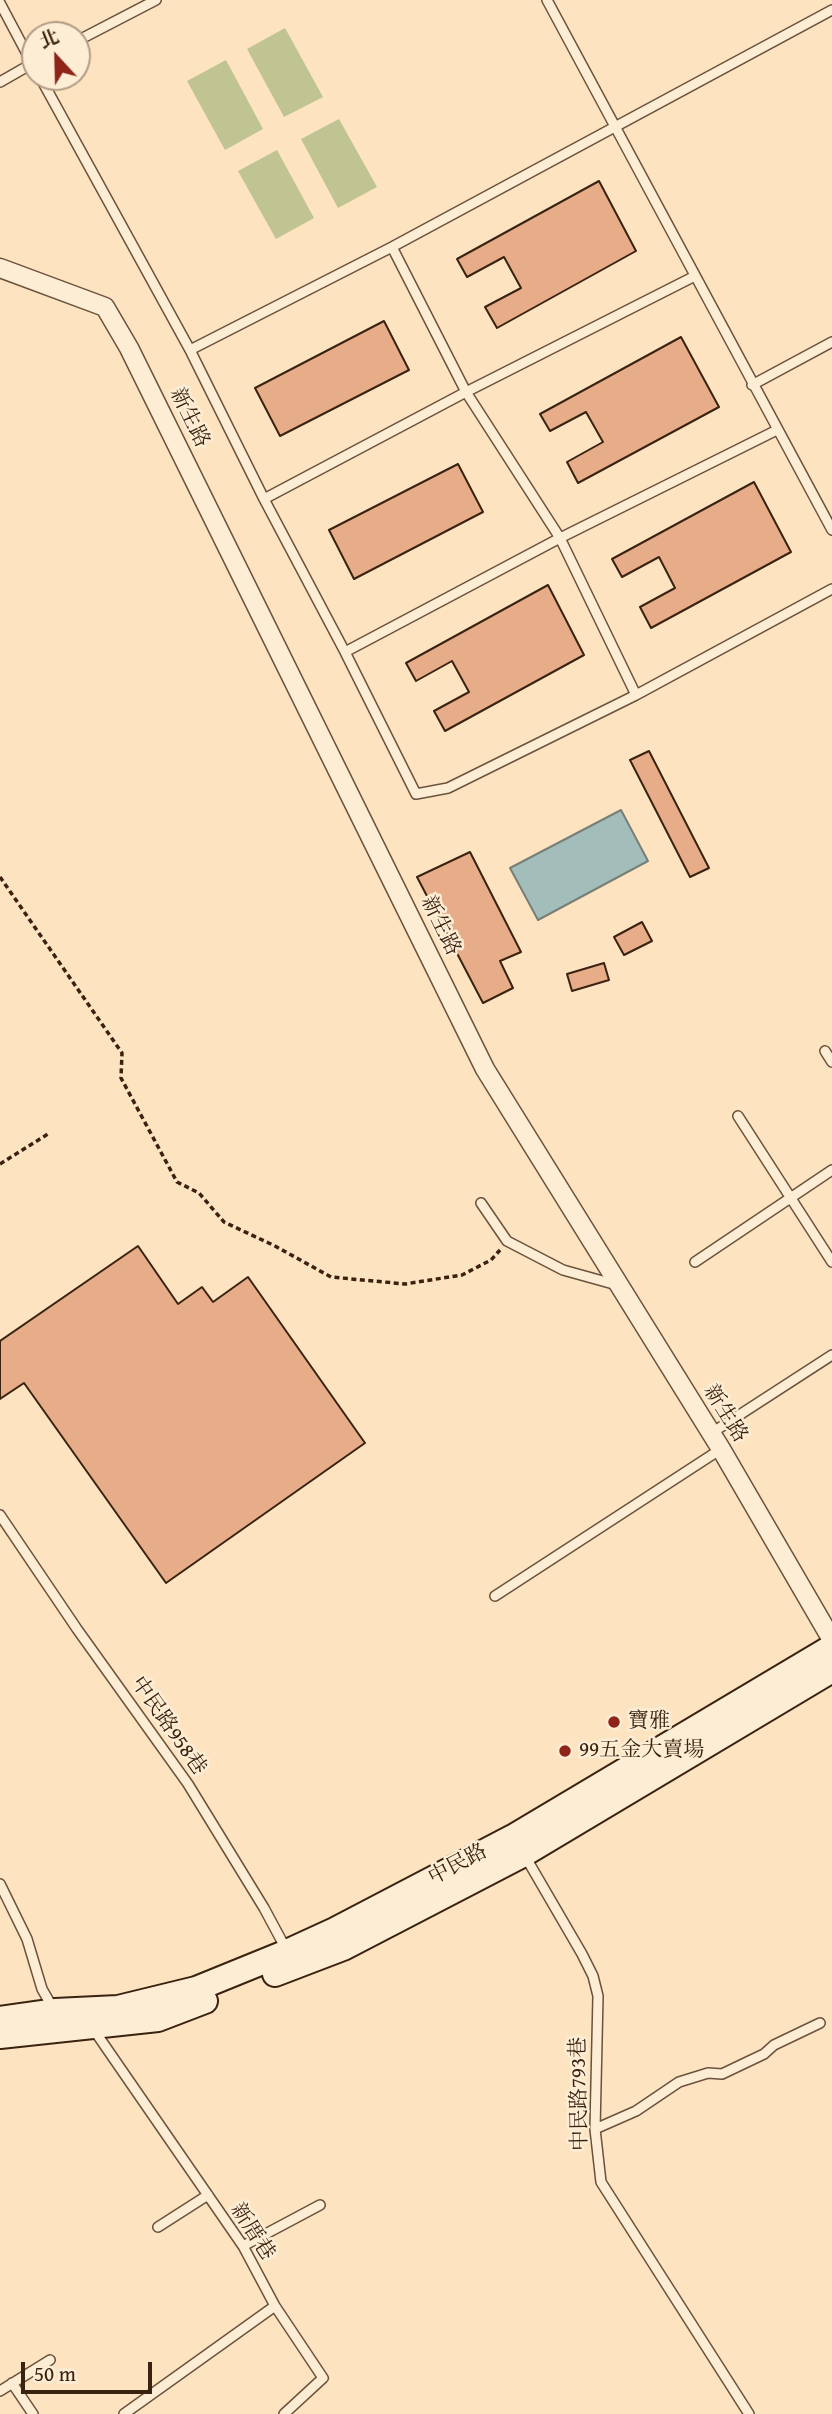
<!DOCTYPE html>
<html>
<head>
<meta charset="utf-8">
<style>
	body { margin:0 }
	#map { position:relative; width:832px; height:2414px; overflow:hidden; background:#fde3bf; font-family:"Gentium Book Plus","Noto Serif TC",serif }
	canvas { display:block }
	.north { position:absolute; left:21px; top:21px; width:70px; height:70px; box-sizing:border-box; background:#feedd5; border:2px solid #b09c87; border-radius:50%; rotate:338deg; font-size:19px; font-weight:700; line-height:28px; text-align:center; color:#3a2211 }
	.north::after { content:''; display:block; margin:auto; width:24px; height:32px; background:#8f2418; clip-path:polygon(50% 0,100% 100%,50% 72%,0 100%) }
	.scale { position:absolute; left:21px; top:2362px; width:131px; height:32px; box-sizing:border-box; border:4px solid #3a2211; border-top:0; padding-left:9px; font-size:21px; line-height:24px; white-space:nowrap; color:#3a2211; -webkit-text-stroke:5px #feedd5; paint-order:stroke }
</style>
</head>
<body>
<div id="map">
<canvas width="832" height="2414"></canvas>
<div class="north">北</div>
<div class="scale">50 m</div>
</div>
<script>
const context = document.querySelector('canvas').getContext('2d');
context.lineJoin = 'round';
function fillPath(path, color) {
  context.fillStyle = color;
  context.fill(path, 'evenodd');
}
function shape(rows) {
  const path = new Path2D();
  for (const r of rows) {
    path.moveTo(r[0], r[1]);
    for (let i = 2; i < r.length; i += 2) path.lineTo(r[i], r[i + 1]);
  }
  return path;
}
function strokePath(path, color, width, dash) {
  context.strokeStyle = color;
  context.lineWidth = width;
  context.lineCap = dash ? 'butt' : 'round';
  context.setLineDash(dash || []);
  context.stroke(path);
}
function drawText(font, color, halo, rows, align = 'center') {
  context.font = font + ' "Gentium Book Plus","Noto Serif TC",serif';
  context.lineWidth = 5;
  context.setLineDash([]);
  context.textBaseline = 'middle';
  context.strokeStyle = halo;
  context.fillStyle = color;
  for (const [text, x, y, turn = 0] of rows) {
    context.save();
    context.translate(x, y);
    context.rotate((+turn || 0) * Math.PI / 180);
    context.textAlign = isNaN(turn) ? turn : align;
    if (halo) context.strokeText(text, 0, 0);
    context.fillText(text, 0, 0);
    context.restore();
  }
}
fillPath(shape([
	[285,28,323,97,284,117,247,49],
	[226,60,263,129,225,150,187,81],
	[339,119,377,187,338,208,301,139],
	[277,150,314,218,276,239,238,171]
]), '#bfc492');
const water = shape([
	[621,810,648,861,538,920,510,868,621,810]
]);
fillPath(water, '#a2bdba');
strokePath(water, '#787f76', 2);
const building = shape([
	[599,181,636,251,497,328,485,307,521,288,504,257,467,277,457,259,599,181],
	[384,321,409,370,280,436,255,388,384,321],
	[681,337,719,407,578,483,567,462,603,442,586,412,550,431,540,414,681,337],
	[458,464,483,512,354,579,329,530,458,464],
	[754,482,791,552,651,628,640,607,675,588,659,557,622,577,612,559,754,482],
	[548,585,584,655,445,731,434,711,469,692,452,661,416,681,406,663,548,585],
	[649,751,709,868,690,877,630,760,649,751],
	[470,852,521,952,500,961,513,988,483,1003,417,877,470,852],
	[642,922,652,941,624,955,614,937,642,922],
	[604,963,609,980,572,991,567,974,604,963],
	[138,1246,178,1304,202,1287,213,1302,248,1277,365,1443,166,1583,24,1383,0,1399,0,1341,138,1246]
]);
fillPath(building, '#e6ad88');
strokePath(building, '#3a2211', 2);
const service = shape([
	[547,0,832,530],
	[0,3,35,69],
	[832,10,392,247,190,350,264,499,345,652,416,794,448,788,636,695,832,589],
	[77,41,156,0],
	[40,77,190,350],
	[0,82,35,62],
	[392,247,466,392,560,538,636,695],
	[752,385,832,342],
	[264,499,466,392,695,276],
	[345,652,560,538,777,430],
	[825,1051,832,1062],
	[738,1116,832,1262],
	[481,1203,507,1241,563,1270,617,1285],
	[695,1262,832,1170],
	[710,1434,832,1355],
	[0,1515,77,1629,188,1784,264,1908,286,1949],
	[495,1596,721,1449],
	[525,1856,582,1954,593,1976,598,1996,595,2129,601,2182,749,2414],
	[0,1884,27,1939,42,1989,54,2010],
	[94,2030,243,2246,275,2306,124,2414],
	[595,2129,636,2111,679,2082,708,2073,722,2074,764,2054,774,2045,820,2023],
	[158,2227,208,2195],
	[243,2246,320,2205],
	[275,2306,323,2378,284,2414],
	[12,2383,33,2414],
	[0,2391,50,2360]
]);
const minor = shape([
	[0,268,105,307,129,348,485,1069,721,1449,832,1640]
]);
const secondary = shape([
	[275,1974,343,1948,524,1854,832,1670],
	[0,2019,55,2011,118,2008,196,1989,287,1952,335,1930,513,1837,832,1647],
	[0,2036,158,2019,205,2001]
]);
strokePath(service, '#6b523c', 12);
strokePath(minor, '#6b523c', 21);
strokePath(secondary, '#3a2211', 28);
strokePath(shape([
	[0,877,122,1053,121,1078,177,1182,199,1193,224,1222,275,1246,331,1277,405,1284,462,1275,491,1260,500,1250],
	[0,1164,48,1134]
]), '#3a2211', 3.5, [5, 3.5]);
strokePath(service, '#feedd5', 9);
strokePath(minor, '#feedd5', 18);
strokePath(secondary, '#feedd5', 24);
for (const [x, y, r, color] of [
	[614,1722,7,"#8f2418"],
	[565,1751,7,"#8f2418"]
]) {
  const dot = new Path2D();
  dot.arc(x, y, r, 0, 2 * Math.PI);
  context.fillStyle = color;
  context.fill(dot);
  strokePath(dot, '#feedd5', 2.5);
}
drawText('21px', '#3a2211', '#feedd5', [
	["新生路",189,418,64],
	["新生路",440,926,64],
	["新生路",725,1414,58],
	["中民路958巷",168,1726,55],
	["中民路",458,1865,-28],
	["中民路793巷",580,2094,-91],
	["新厝巷",252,2232,57]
]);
drawText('21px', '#3a2211', '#feedd5', [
	["寶雅",628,1722],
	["99五金大賣場",579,1751]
], 'left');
</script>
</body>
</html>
